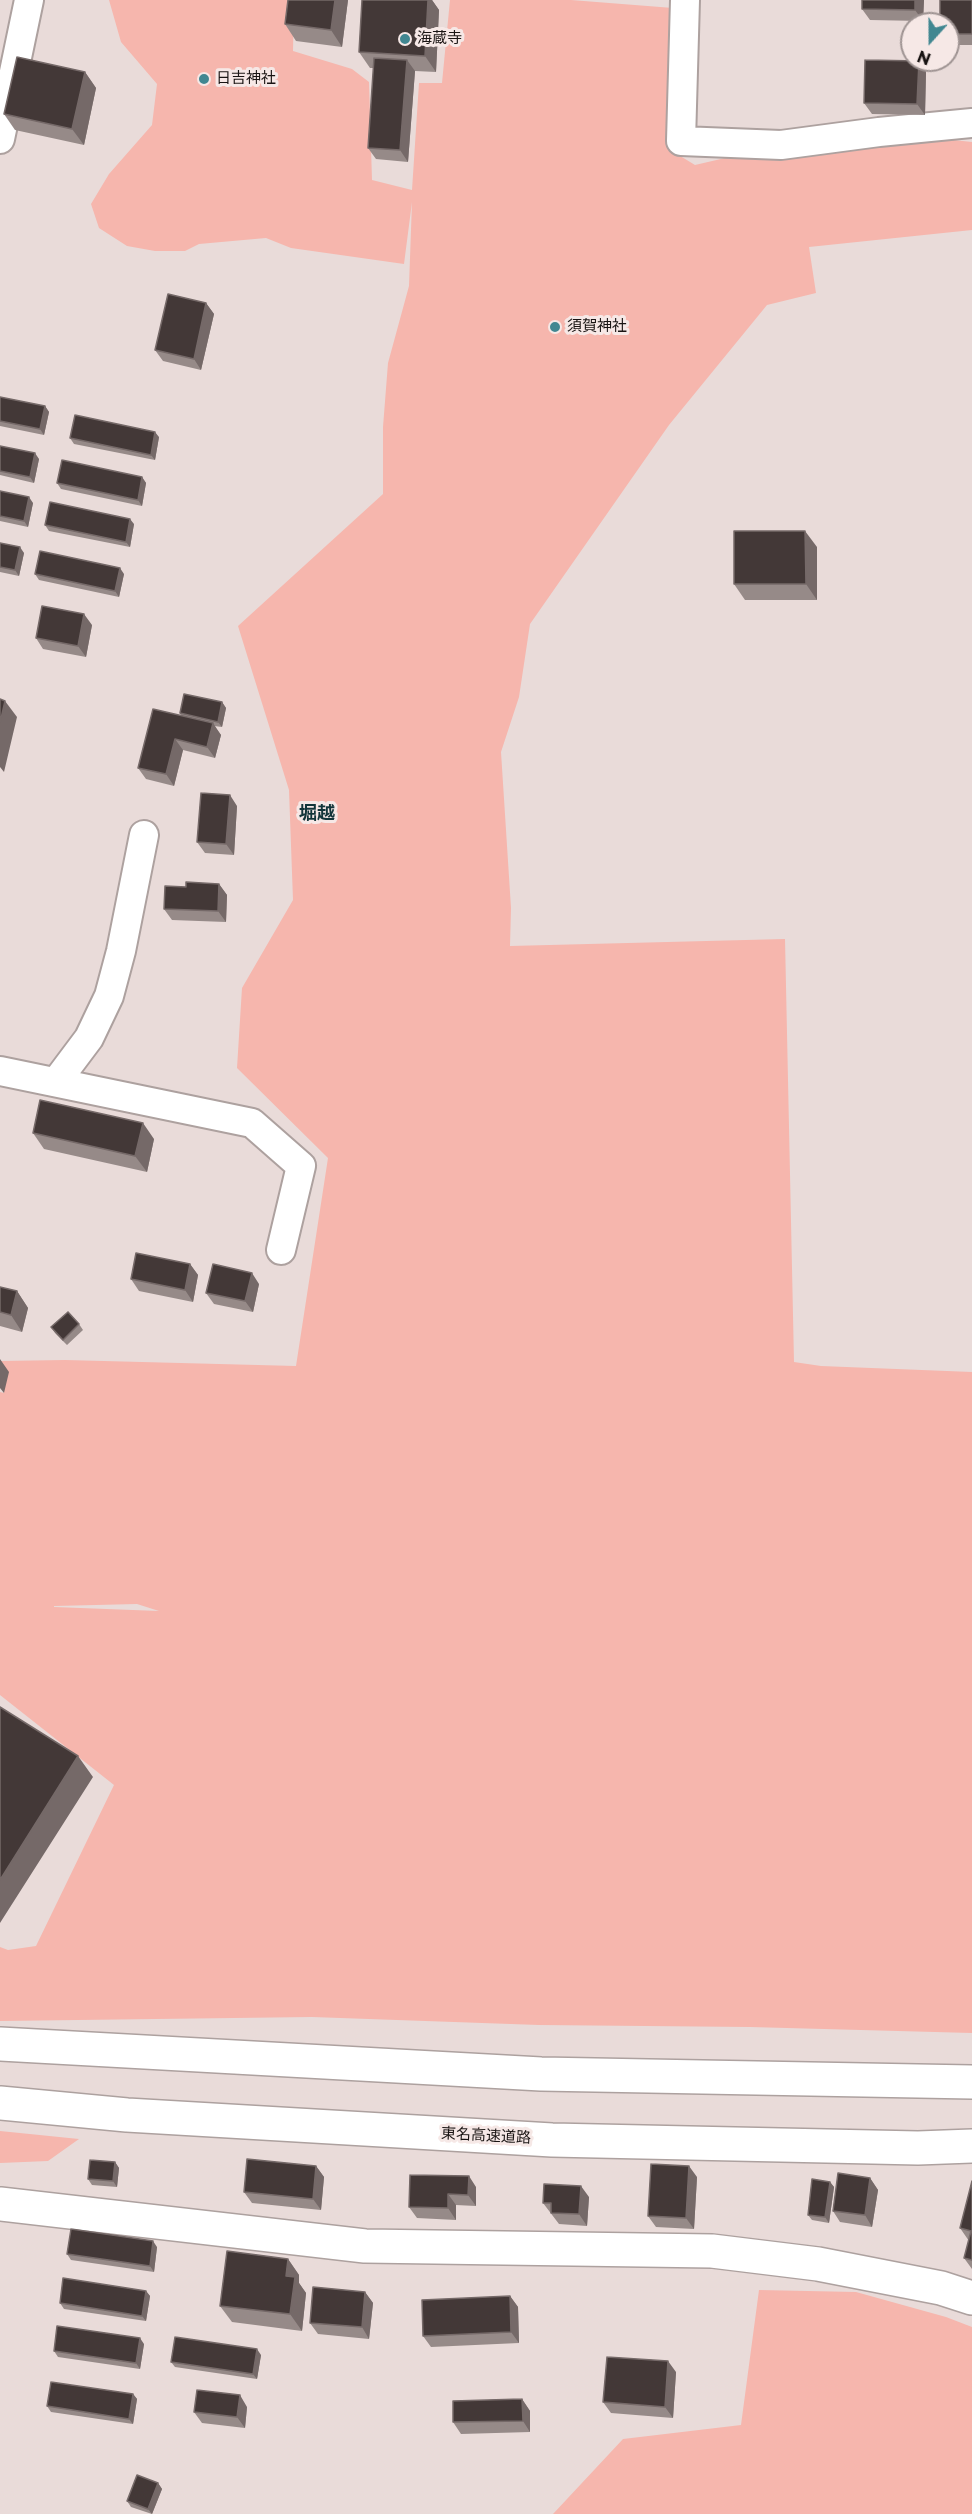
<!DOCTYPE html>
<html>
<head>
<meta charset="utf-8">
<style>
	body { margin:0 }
	#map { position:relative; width:972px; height:2514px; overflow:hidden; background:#e9dbd9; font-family:Montserrat,sans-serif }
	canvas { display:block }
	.north { position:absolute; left:900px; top:12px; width:60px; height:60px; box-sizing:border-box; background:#f6e8e6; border:2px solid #9e9392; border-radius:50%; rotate:201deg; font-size:16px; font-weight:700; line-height:24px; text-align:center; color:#191413 }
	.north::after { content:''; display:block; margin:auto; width:21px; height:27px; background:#418791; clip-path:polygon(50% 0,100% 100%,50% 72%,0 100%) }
</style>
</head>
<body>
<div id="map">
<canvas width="972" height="2514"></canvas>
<div class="north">N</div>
</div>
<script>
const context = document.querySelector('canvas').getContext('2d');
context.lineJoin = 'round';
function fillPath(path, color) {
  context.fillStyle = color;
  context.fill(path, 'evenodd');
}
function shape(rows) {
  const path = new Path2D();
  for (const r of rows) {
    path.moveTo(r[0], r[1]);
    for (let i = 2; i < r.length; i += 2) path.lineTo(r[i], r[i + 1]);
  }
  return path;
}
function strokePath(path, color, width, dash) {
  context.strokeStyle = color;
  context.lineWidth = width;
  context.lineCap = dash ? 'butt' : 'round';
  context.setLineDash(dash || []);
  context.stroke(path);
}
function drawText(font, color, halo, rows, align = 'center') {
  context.font = font + ' Montserrat,"Noto Sans JP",sans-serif';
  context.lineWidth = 6;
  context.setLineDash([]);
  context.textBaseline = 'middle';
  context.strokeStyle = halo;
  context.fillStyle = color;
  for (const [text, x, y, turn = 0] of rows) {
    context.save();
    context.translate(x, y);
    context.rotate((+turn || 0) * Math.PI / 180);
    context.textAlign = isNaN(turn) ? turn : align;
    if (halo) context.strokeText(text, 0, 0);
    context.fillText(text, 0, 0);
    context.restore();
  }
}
fillPath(shape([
	[109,0,294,0,293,51,352,69,369,82,372,180,412,190,419,83,442,83,450,0,571,0,673,8,667,148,695,165,781,145,879,132,972,142,972,230,809,247,816,293,767,305,669,425,530,624,519,697,501,752,511,908,510,946,785,939,794,1362,821,1366,972,1372,972,2033,750,2027,539,2025,312,2017,0,2021,0,1947,8,1950,36,1946,114,1785,0,1695,0,1392,4,1393,0,1361,65,1360,296,1366,328,1158,237,1068,242,988,293,900,289,790,238,626,383,494,383,427,388,363,409,286,412,202,404,264,291,248,266,238,199,244,185,251,155,251,127,246,99,228,91,204,109,174,152,125,157,84,121,42],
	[137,1604,159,1611,54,1607,54,1606],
	[0,2131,79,2139,48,2161,0,2163],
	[759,2290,856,2292,946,2317,972,2327,972,2514,553,2514,623,2439,741,2425]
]), '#f6b6ad');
const street = shape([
	[685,0,681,141,781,145,879,132,972,123],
	[0,139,29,0],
	[0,1071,252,1123,301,1166,281,1250],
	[56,1082,89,1038,109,996,121,951,144,835]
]);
const secondary = shape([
	[0,2204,365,2246,712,2251,818,2264,941,2288,972,2298]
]);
const highway = shape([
	[0,2044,541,2074,972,2082],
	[0,2103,127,2115,552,2140,918,2148,972,2146]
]);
strokePath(street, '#ada19f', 32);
strokePath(secondary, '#ada19f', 36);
strokePath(highway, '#ada19f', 36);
strokePath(street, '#fff', 28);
strokePath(secondary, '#fff', 33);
strokePath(highway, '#fff', 33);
fillPath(shape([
	[348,0,342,47,296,41,285,24],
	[362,0,432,0,439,10,436,72,415,71,408,162,376,159,368,148,374,68,370,68,359,52],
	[924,0,923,21,870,20,862,9],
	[972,0,972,45,948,45,948,24],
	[919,61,926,72,925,115,872,114,864,103],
	[85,72,96,88,84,145,15,130,4,114],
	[206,303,214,314,201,370,163,361,155,350],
	[0,397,45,406,49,412,44,435,0,426],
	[159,437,155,460,74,444,70,438],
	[0,446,39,459,34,483,0,475],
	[142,477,146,483,142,506,61,489,57,483],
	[0,491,33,503,28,527,0,521],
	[134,524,130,547,49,531,45,525],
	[0,543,24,553,19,576,0,572],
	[817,547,817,600,745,600,734,584],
	[35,574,124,574,119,597,39,580],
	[92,625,86,657,43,649,36,638],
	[222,702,226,708,222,727,214,726,221,735,215,758,183,750,174,786,146,779,138,768,181,716,180,713],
	[237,806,234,855,205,853,197,842],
	[219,884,227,895,226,922,172,920,164,909,186,887],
	[33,1133,154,1139,147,1172,44,1149],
	[190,1264,198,1275,193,1302,139,1291,131,1279],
	[259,1284,253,1312,214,1304,206,1293],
	[0,1287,17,1291,28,1308,22,1332,0,1326],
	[79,1324,83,1330,67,1345,55,1333,51,1327],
	[115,2162,119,2168,117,2187,92,2185,88,2179],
	[316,2166,324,2177,321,2210,252,2203,244,2192],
	[410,2175,476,2187,476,2206,456,2205,456,2220,417,2218,409,2207],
	[697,2177,694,2229,656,2227,648,2216],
	[870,2178,878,2190,872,2227,840,2222,833,2211],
	[972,2181,972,2269,964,2258,969,2241,960,2228],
	[830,2182,834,2187,829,2223,812,2220,808,2215],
	[589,2197,587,2226,559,2224,543,2203],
	[157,2247,154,2272,71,2260,67,2254],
	[288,2259,299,2275,299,2283,306,2293,302,2331,232,2322,220,2306],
	[146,2291,150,2296,146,2321,64,2309,60,2303],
	[365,2292,373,2303,369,2339,318,2334,310,2323],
	[510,2296,518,2307,519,2343,431,2347,423,2336],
	[144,2344,140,2369,58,2357,54,2351],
	[261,2355,257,2379,175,2367,171,2362],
	[676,2372,673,2418,611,2413,603,2402],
	[133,2394,137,2399,133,2424,51,2412,47,2406],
	[522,2399,530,2411,530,2432,461,2434,453,2422],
	[247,2407,245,2428,202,2423,194,2412],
	[158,2483,162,2489,152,2514,131,2507,127,2501]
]), '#968a88');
fillPath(shape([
	[335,0,348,0,342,47,331,30],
	[422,0,432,0,439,10,436,72,425,56],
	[915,0,924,0,923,21,915,10],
	[407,60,415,71,408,162,400,150],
	[919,61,926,72,925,115,917,104],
	[85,72,96,88,84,145,72,129],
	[206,303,214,314,201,370,194,359],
	[45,406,49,412,44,435,40,429],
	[155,432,159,437,155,460,151,455],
	[35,453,39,459,34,483,30,477],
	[142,477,146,483,142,506,138,500],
	[29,497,33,503,28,527,24,521],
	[130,519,134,524,130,547,126,542],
	[805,531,817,547,817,600,806,584],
	[20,547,24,553,19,576,15,570],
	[120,568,124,574,119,597,115,591],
	[84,614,92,625,86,657,78,646],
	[5,701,17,717,4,772,0,767,0,723],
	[222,702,226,708,222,727,218,722],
	[213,723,221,735,215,758,207,747],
	[175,739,183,750,174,786,166,774],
	[230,795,237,806,234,855,226,844],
	[219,884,227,895,226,922,218,911],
	[143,1123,154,1139,147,1172,135,1156],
	[190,1264,198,1275,193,1302,185,1290],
	[252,1273,259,1284,253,1312,245,1301],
	[17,1291,28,1308,22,1332,11,1315],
	[0,1359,9,1372,4,1393,0,1388],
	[78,1756,93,1777,0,1923,0,1880],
	[115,2162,119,2168,117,2187,113,2181],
	[316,2166,324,2177,321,2210,313,2199],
	[689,2166,697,2177,694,2229,686,2218],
	[469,2176,476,2187,476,2206,468,2195],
	[870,2178,878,2190,872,2227,865,2215],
	[830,2182,834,2187,829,2223,825,2217],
	[581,2186,589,2197,587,2226,579,2214],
	[448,2194,456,2205,456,2220,448,2208],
	[153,2241,157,2247,154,2272,150,2266],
	[288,2259,299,2275,299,2283,306,2293,302,2331,290,2314,286,2276],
	[146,2291,150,2296,146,2321,142,2316],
	[365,2292,373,2303,369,2339,362,2327],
	[510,2296,518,2307,519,2343,511,2332],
	[140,2338,144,2344,140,2369,136,2363],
	[257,2349,261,2355,257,2379,253,2374],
	[668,2361,676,2372,673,2418,665,2407],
	[133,2394,137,2399,133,2424,129,2419],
	[240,2395,247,2407,245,2428,237,2417],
	[522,2399,530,2411,530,2432,523,2421],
	[158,2483,162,2489,152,2514,148,2509]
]), '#756968');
const building = shape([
	[288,0,335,0,331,30,285,24,288,0],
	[362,0,428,0,425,56,359,52,362,0],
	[862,0,915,0,915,10,862,9,862,0],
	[940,0,972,0,972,34,948,34,948,24,940,24,940,0],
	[17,57,85,72,72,129,4,114,17,57],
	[374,58,407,60,400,150,368,148,374,58],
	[865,60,919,61,917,104,864,103,865,60],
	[168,294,206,303,194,359,155,350,168,294],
	[0,397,45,406,40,429,0,421,0,397],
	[75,415,155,432,151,455,70,438,75,415],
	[0,446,35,453,30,477,0,471,0,446],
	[62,460,142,477,138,500,57,483,62,460],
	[0,491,29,497,24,521,0,516,0,491],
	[50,502,130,519,126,542,45,525,50,502],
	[734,531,805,531,806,584,734,584,734,531],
	[0,543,20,547,15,570,0,567,0,543],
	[40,551,120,568,115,591,35,574,40,551],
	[42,606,84,614,78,646,36,638,42,606],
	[184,694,222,702,218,722,180,713,184,694],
	[0,699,5,701,0,723,0,699],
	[153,709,213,723,207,747,175,739,166,774,138,768,153,709],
	[201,793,230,795,226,844,197,842,201,793],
	[186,882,219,884,218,911,164,909,165,886,186,887,186,882],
	[40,1100,143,1123,135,1156,33,1133,40,1100],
	[136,1253,190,1264,185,1290,131,1279,136,1253],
	[213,1264,252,1273,245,1301,206,1293,213,1264],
	[0,1287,17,1291,11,1315,0,1312,0,1287],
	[68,1312,79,1324,63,1340,51,1327,68,1312],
	[0,1707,78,1756,0,1880,0,1707],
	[247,2159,316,2166,313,2199,244,2192,247,2159],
	[90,2160,115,2162,113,2181,88,2179,90,2160],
	[651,2164,689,2166,686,2218,648,2216,651,2164],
	[838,2173,870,2178,865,2215,833,2211,838,2173],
	[410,2175,469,2176,468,2195,448,2194,448,2208,409,2207,410,2175],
	[812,2179,830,2182,825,2217,808,2215,812,2179],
	[972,2181,972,2260,964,2258,971,2231,960,2228,972,2181],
	[544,2184,581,2186,579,2214,551,2213,551,2203,543,2203,544,2184],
	[71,2229,153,2241,150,2266,67,2254,71,2229],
	[227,2251,288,2259,286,2276,295,2277,290,2314,220,2306,227,2251],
	[63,2278,146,2291,142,2316,60,2303,63,2278],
	[313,2287,365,2292,362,2327,310,2323,313,2287],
	[510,2296,511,2332,423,2336,422,2300,510,2296],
	[57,2326,140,2338,136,2363,54,2351,57,2326],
	[175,2337,257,2349,253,2374,171,2362,175,2337],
	[607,2357,668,2361,665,2407,603,2402,607,2357],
	[51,2382,133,2394,129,2419,47,2406,51,2382],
	[197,2390,240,2395,237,2417,194,2412,197,2390],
	[522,2399,523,2421,453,2422,453,2401,522,2399],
	[137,2475,158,2483,148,2509,127,2501,137,2475]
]);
fillPath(building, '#433837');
strokePath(building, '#756968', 1.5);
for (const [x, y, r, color] of [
	[405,39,6,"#418791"],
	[204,79,6,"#418791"],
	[555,327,6,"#418791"]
]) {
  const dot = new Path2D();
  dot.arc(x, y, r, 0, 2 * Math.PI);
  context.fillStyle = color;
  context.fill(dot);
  strokePath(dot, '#f6e8e6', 2);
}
drawText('15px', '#191413', '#f6e8e6', [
	["海蔵寺",417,39],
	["日吉神社",216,79],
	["須賀神社",567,327]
], 'left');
drawText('15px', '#191413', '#f6e8e6', [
	["東名高速道路",486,2136,3]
]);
drawText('bold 18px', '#13353a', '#f6e8e6', [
	["堀越",317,814]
]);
</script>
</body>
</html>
